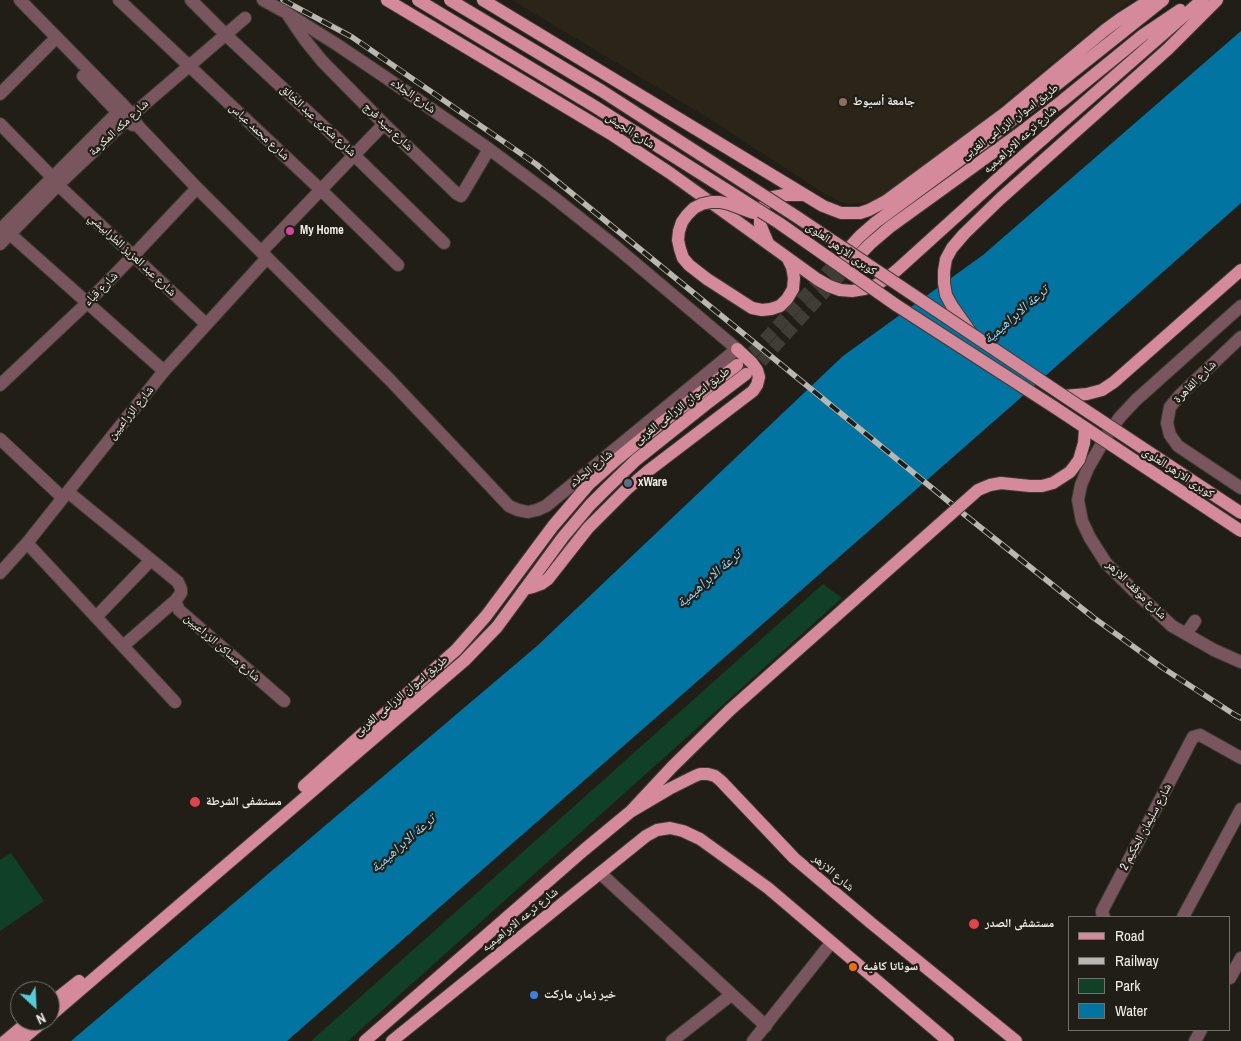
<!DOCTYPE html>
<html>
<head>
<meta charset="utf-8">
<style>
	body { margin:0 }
	#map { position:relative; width:1241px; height:1041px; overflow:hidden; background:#211e17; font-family:"Archivo Narrow",sans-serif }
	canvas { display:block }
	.legend { position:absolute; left:1068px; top:916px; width:162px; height:115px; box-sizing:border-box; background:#211e17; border:1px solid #74716b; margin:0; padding:6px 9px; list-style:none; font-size:15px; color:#f0eee9 }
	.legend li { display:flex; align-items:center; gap:10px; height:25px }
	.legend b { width:25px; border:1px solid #74716b }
	.north { position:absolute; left:10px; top:981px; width:50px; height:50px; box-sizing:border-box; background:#211e17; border:1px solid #74716b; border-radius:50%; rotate:155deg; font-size:14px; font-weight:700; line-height:20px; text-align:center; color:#f0eee9 }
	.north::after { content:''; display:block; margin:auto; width:18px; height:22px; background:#53cbdb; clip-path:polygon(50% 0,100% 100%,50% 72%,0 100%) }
</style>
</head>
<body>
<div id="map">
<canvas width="1241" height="1041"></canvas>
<ul class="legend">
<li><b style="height:6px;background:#d58a9c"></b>Road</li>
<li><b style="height:6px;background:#b9b7b2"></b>Railway</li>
<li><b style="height:14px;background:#104025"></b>Park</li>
<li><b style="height:14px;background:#0274a1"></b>Water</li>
</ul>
<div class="north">N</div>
</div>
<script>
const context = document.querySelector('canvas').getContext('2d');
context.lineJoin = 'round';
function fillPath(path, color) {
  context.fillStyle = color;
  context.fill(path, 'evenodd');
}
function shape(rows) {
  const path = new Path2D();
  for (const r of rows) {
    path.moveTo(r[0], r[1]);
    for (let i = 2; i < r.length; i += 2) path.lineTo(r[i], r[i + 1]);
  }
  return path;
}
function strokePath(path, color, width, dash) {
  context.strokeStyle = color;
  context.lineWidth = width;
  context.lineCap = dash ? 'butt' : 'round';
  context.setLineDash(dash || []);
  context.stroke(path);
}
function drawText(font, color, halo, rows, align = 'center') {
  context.font = font + ' "Archivo Narrow","Noto Naskh Arabic",sans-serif';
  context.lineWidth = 4.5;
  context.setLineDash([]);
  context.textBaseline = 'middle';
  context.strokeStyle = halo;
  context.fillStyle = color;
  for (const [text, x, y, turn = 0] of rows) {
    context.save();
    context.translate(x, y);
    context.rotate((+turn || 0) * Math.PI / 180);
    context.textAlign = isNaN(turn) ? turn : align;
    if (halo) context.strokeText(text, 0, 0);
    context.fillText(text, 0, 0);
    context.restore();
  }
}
fillPath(shape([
	[512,0,1131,0,1099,25,981,122,879,198,869,202,848,204,838,201,825,194,713,121]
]), '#2a2518');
fillPath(shape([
	[823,584,842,598,348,1041,311,1041],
	[11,853,44,901,0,931,0,860]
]), '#104025');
fillPath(shape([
	[1241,31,1241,203,1009,408,287,1041,71,1041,537,646,843,356,983,255]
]), '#0274a1');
strokePath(shape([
	[738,364,755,350,835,263],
	[747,373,761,362,845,270]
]), '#403d36', 12, [12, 6]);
const minor = shape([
	[20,0,124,106,132,115,138,126,197,188,390,380,509,506,518,510,528,512,537,510,546,506,737,349,616,247,552,196,489,149,385,77,336,44,285,12,263,0],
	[119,0,321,190,398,265],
	[191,0,226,35,354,155,444,243],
	[288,15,305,40,322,61,384,124,457,194,461,196,463,193,489,149],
	[83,76,126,121,133,125],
	[0,94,51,43],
	[0,124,52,177],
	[58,185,206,324],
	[0,230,122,108],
	[10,234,164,371],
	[0,244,58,185,132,115,245,18],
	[261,252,384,124],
	[1241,306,1136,400,1120,417,1107,435,1088,468,1081,485,1078,500,1082,521,1090,538,1106,563,1132,589,1172,626,1214,650,1241,662],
	[1241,337,1180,395,1170,407,1167,423,1170,435,1178,446,1241,488],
	[0,385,87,303,133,256,197,188],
	[0,439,63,498],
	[68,492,178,582,181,589,181,593,176,600,176,603,179,610,284,701],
	[27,543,175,702],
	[0,573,27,543,164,371,267,258],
	[96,617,151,560],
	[1186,634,1195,621],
	[123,646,176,600],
	[600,873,766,1026],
	[1104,917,1102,913,1102,911,1193,737,1200,735,1241,758],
	[1183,917,1241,809],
	[1230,978,1241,958],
	[672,1041,731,995],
	[753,1041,831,943],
	[1195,1041,1201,1030]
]);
const major = shape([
	[387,0,611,134,670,173,817,279,829,286,840,290,852,291,864,289,876,285,887,278,897,270,1013,165,1202,0],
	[483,0,823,206,841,213,860,213,869,210,886,201,1005,113,1105,30,1120,19,1150,0],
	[768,243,760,224,760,214,765,204,773,197,784,195,805,195],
	[835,263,860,236,876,222,982,144,1163,0],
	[845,270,870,244,890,227,1020,133,1062,101,1143,35,1180,10],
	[707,279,752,308,762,310,771,309,780,306,787,299,793,289,794,278,792,267,788,259],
	[896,305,1054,407],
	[971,333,952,306,946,295,944,283,944,271,946,259,952,248,964,234,1000,199,1168,49,1217,0],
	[1064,396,1087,394,1102,390,1114,382,1241,270],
	[525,589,533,587,541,584,548,579,588,528,627,489,648,471,753,391,757,385,759,377,757,370,752,363,737,349],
	[304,786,456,650,486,616,553,526,589,484,617,459,655,428,737,365],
	[630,812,669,789,695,776,700,774,708,774,715,776,721,781,794,858,871,923,1016,1041],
	[50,1004,79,981],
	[50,1016,464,661,497,627,563,537,590,505,605,490,636,460,705,405,746,374],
	[5,1041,29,1021],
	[20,1041,44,1021],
	[365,1041,584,850,630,812,672,767,730,710],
	[392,1041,646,836,657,830,670,828,683,831,700,839,768,888,948,1041]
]);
strokePath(minor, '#3e3b34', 14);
strokePath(major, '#3e3b34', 14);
strokePath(minor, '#79555d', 12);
strokePath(major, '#d58a9c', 12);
const rail = shape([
	[283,0,352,37,536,164,965,515,1094,618,1163,668,1235,715,1241,718]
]);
strokePath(rail, '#b9b7b2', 5.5);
strokePath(rail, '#211e17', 4, [11]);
const majorBridge = shape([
	[418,0,594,106,779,223,896,305],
	[450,0,602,91,797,217,1064,396,1241,513],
	[707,279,689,265,683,258,680,249,678,240,679,231,682,222,687,215,694,208,702,204,711,202,720,202,729,204,753,213],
	[1054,407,1241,531],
	[730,710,978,490,990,485,1001,483,1030,486,1042,486,1053,483,1070,472,1079,460,1084,443,1085,429]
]);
strokePath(majorBridge, '#3e3b34', 14, []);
strokePath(majorBridge, '#d58a9c', 12);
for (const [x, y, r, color] of [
	[843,102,5,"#8d6e63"],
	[290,231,5,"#d1479c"],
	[628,483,5,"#5c6f8a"],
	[195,802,6,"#e0444e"],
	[974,924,6,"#e0444e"],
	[853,967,5,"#e8710a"],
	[534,995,5,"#3f7fe0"]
]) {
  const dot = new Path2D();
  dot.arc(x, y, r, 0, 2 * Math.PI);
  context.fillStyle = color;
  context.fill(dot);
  strokePath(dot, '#211e17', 2);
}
drawText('12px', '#f0eee9', '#211e17', [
	["شارع الجلاء",413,96,35],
	["شارع شكرى عبد الخالق",318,121,43],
	["طريق اسوان الزراعى الغربى",1010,122,-37],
	["شارع سيد فرج",388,127,44],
	["شارع مكه المكرمة",119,128,-43],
	["شارع الجيش",630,131,33],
	["شارع محمد عباس",259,132,43],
	["شارع ترعه الابراهيميه",1020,140,-42],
	["كوبرى الازهر العلوى",841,249,35],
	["شارع عبد العزيز الطرابيشي",132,255,43],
	["شارع قباء",101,289,-45],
	["شارع القاهرة",1195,382,-45],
	["طريق اسوان الزراعى الغربى",682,406,-38],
	["شارع الزراعيين",131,413,-51],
	["شارع الجلاء",591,469,-39],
	["كوبرى الازهر العلوى",1178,473,33],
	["شارع موقف الازهر",1136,590,44],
	["شارع مساكن الزراعيين",222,648,41],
	["طريق اسوان الزراعى الغربى",401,696,-40],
	["شارع سليمان الحكيم 2",1146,827,-62],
	["شارع الازهر",833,873,40],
	["شارع ترعه الابراهيميه",520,920,-39]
]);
drawText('bold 12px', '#f0eee9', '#211e17', [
	["جامعة أسيوط",853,102],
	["My Home",300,231],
	["xWare",638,483],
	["مستشفى الشرطة",206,802],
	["مستشفى الصدر",985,924],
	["سوناتا كافيه",863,967],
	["خير زمان ماركت",544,995]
], 'left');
drawText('italic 14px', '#93d4fa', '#211e17', [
	["ترعة الابراهيمية",1016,315,-41],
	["ترعة الابراهيمية",709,579,-41],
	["ترعة الابراهيمية",403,844,-41]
]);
</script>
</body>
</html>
